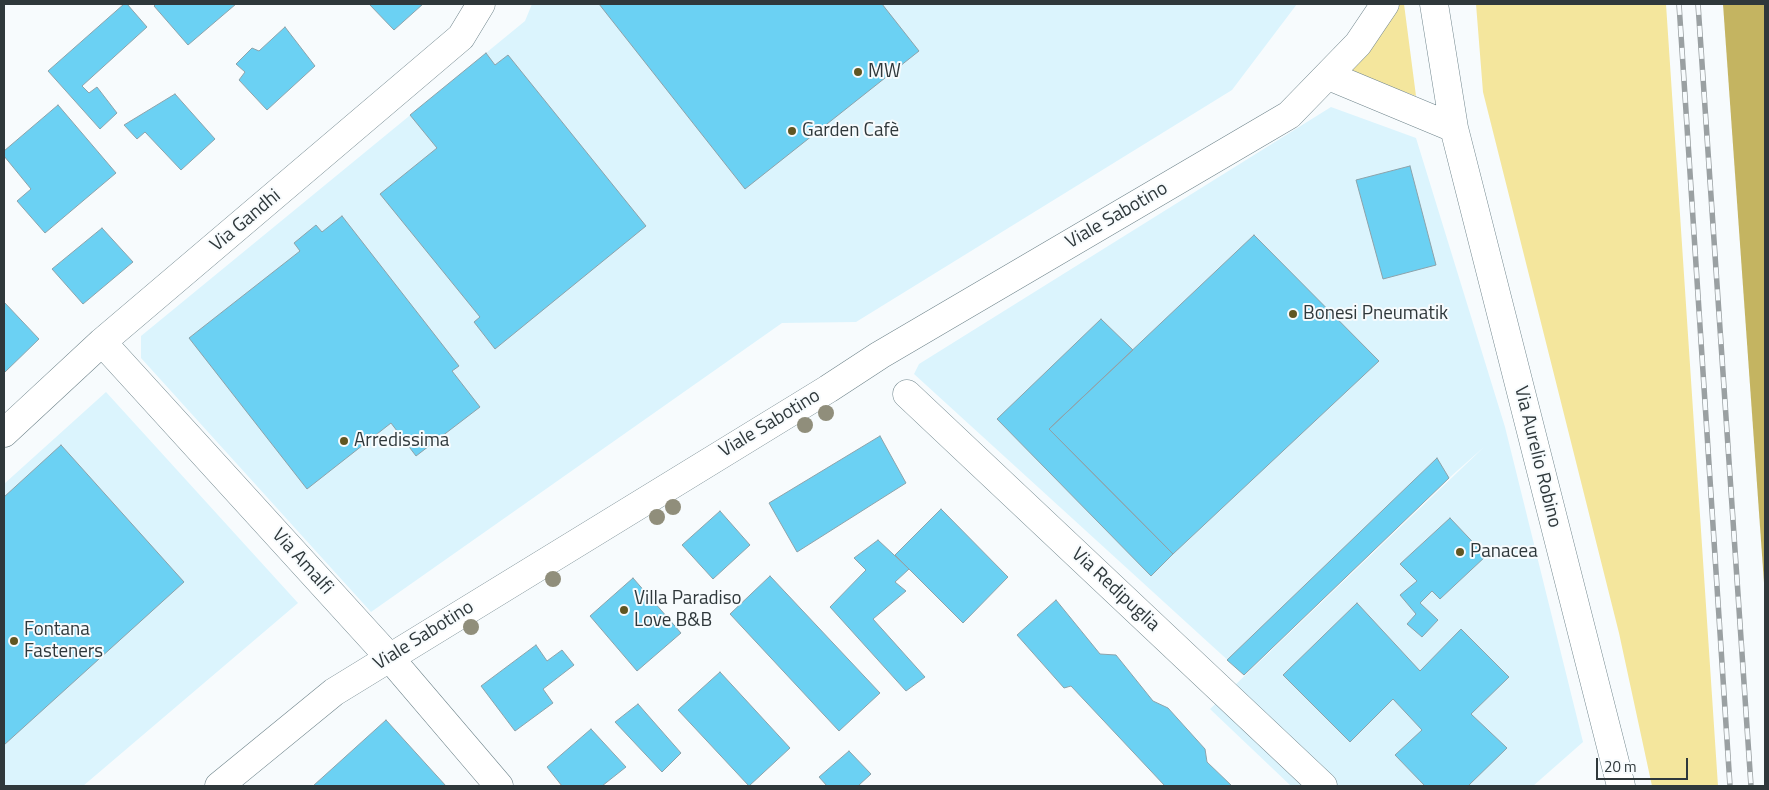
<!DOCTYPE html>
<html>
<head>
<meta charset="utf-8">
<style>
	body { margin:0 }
	#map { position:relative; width:1769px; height:790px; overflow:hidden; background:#f7fbfd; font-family:"Titillium Web",sans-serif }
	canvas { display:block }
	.frame { position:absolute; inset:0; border:5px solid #2f383b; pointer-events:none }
	.scale { position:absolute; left:1596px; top:758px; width:92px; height:22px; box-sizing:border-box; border:2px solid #2f383b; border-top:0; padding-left:6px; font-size:15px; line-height:18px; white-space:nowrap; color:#2f383b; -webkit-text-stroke:4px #f7fbfd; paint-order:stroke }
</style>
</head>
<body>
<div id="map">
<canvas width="1769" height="790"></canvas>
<div class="frame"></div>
<div class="scale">20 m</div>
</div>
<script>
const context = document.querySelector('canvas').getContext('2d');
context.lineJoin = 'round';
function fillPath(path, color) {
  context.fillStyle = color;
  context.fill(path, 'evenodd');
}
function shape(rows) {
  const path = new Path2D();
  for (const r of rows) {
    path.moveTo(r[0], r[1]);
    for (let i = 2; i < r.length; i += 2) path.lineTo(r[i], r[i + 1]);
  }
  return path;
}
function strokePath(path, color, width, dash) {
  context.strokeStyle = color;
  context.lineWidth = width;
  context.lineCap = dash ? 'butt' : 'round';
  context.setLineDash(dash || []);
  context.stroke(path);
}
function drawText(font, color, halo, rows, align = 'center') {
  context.font = font + ' "Titillium Web",sans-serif';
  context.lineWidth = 4;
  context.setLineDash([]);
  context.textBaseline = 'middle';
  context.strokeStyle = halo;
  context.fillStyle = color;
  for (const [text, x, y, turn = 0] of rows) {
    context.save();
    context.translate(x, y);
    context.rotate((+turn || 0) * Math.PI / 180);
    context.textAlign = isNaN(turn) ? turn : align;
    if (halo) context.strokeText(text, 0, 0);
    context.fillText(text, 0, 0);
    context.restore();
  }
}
fillPath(shape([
	[532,4,1297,4,1232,90,856,322,782,323,371,612,141,358,141,336,525,21],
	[1331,107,1416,138,1505,427,1583,742,1533,786,1291,786,1210,709,1484,447,1449,478,1244,675,914,374,919,364],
	[106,392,298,603,83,786,4,786,4,484]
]), '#dbf4fd');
fillPath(shape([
	[1394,4,1404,4,1416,96,1348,72],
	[1476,4,1666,4,1718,786,1652,786,1619,633,1483,92]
]), '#f4e69d');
fillPath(shape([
	[1723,4,1765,4,1765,597]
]), '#c4b461');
const building = shape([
	[124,4,127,4,147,27,82,86,89,93,97,87,117,113,100,129,48,71,124,4],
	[156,4,236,4,188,45,154,6,156,4],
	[369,4,423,4,394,30,369,4],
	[599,4,882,4,919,51,745,189,599,4],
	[285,27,315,66,267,110,239,80,245,72,236,64,252,48,259,51,285,27],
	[486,53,495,65,508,55,646,226,495,349,474,322,480,317,380,194,437,148,410,115,486,53],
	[175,94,215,139,181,170,145,132,137,139,124,125,175,94],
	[58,105,116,173,45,233,17,201,31,189,4,156,4,151,58,105],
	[1410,166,1436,265,1383,279,1356,180,1410,166],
	[342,216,459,366,452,371,480,407,416,456,391,423,307,489,189,338,300,251,294,243,316,225,322,232,342,216],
	[102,228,133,262,83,304,52,269,102,228],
	[1254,235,1379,361,1173,554,1049,429,1254,235],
	[4,302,39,339,4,373,4,302],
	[1101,319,1133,350,1049,429,1173,554,1151,576,997,419,1101,319],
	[880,436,906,483,797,552,769,503,880,436],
	[61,445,184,582,4,745,4,497,61,445],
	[1437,458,1449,478,1244,675,1227,660,1437,458],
	[941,509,1008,577,963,623,895,555,941,509],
	[720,511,750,545,713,579,682,545,720,511],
	[1450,518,1486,556,1440,599,1432,591,1420,603,1438,620,1422,637,1407,624,1416,614,1400,595,1417,581,1400,564,1450,518],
	[878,540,909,569,895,582,906,591,873,619,925,677,906,691,830,607,866,570,854,558,878,540],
	[770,576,880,693,839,731,730,614,770,576],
	[633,578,681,633,637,671,590,616,633,578],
	[1056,600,1100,654,1116,655,1153,701,1168,708,1205,749,1207,762,1232,786,1165,786,1071,686,1064,688,1017,635,1056,600],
	[1357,603,1420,671,1461,629,1509,677,1471,714,1507,748,1468,786,1425,786,1395,755,1422,730,1393,699,1350,742,1283,675,1357,603],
	[536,645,547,661,562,650,574,665,543,689,553,703,515,731,481,686,536,645],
	[720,672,790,748,749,786,678,710,720,672],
	[638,704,681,753,662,772,615,722,638,704],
	[386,720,446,786,313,786,386,720],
	[591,729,626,767,602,786,562,786,547,767,591,729],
	[849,751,871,774,858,786,827,786,819,777,849,751]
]);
fillPath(building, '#6bd1f3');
strokePath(building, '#8da3ab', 1);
const minor = shape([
	[1434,4,1454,128],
	[1329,76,1454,128,1621,786],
	[102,342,389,657,499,786],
	[907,394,1323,786],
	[4,433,102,342,461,37,481,4],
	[219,786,334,692,828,389,880,355,1289,115,1358,44,1385,4]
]);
strokePath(minor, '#6f848b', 29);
strokePath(minor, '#fff', 28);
const rail = shape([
	[1679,4,1730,786],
	[1698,4,1751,786]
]);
strokePath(rail, '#9aa0a2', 5.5);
strokePath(rail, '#f7fbfd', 4, [11]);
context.fillStyle = '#908e7b';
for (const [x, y] of [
	[826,413],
	[805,425],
	[673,507],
	[657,517],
	[553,579],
	[471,627]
]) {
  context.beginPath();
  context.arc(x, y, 8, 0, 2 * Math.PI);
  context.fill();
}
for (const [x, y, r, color] of [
	[858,72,5,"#605622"],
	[792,131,5,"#605622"],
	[1293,314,5,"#605622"],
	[344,441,5,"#605622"],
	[1460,552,5,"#605622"],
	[624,610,5,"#605622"],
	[14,641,5,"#605622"]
]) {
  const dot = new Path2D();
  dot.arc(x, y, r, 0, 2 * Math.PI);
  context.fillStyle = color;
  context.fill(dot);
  strokePath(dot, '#f7fbfd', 2);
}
drawText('19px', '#2f383b', '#f7fbfd', [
	["MW",868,72],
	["Garden Cafè",802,131],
	["Bonesi Pneumatik",1303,314],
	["Arredissima",354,441],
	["Panacea",1470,552],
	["Villa Paradiso",634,599],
	["Love B&B",634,621],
	["Fontana",24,630],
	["Fasteners",24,652]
], 'left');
drawText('19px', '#2f383b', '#f7fbfd', [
	["Viale Sabotino",1117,216,-30],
	["Via Gandhi",246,221,-40],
	["Viale Sabotino",770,424,-31],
	["Via Aurelio Robino",1537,457,76],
	["Via Amalfi",302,562,48],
	["Via Redipuglia",1115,590,43],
	["Viale Sabotino",424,636,-32]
]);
</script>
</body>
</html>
